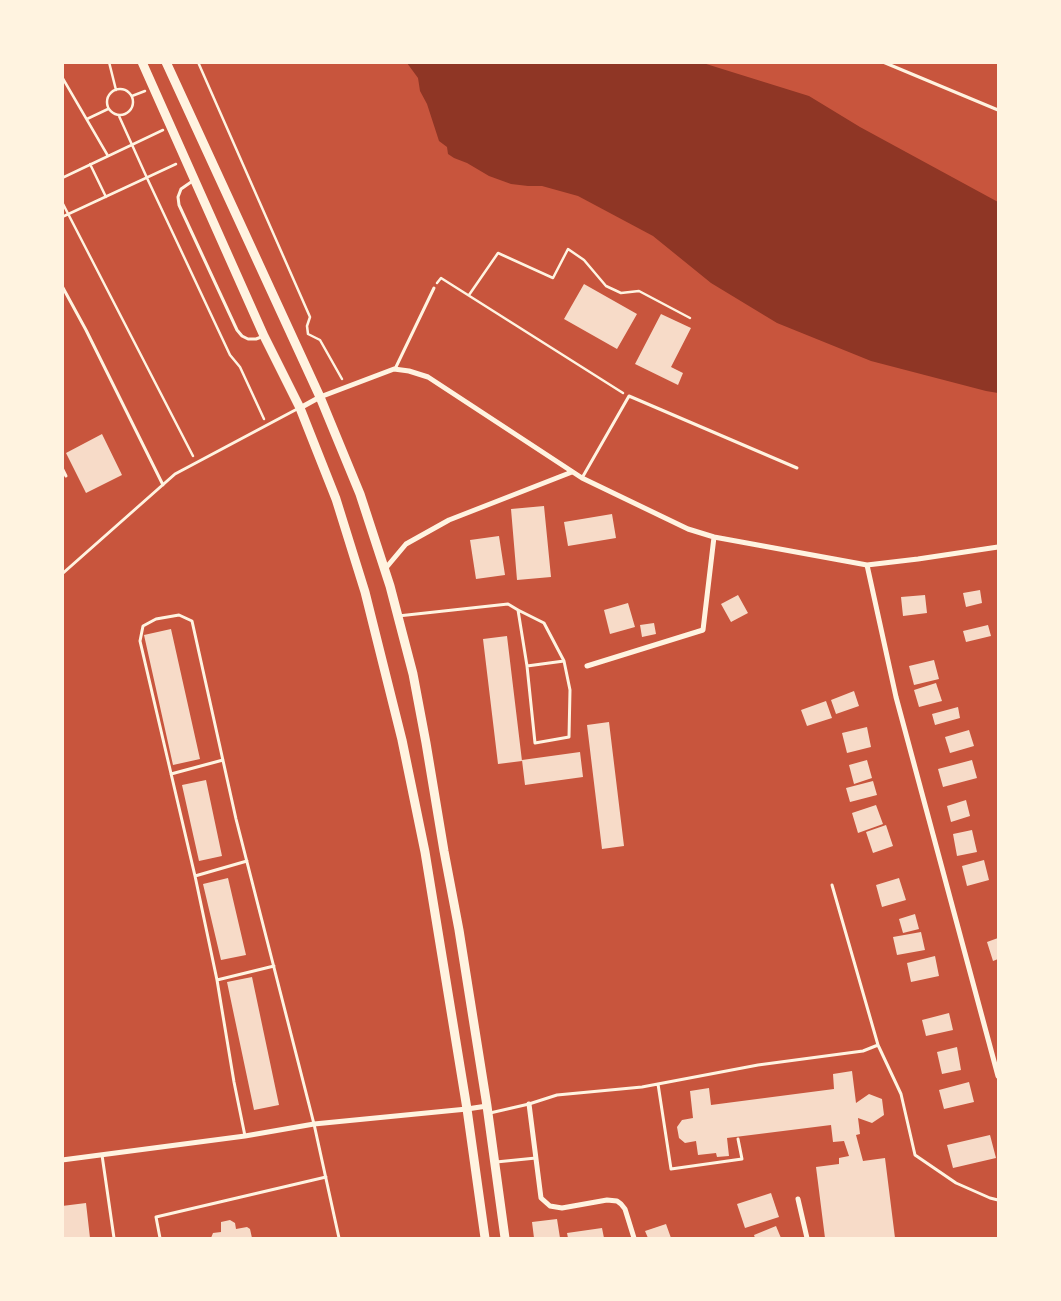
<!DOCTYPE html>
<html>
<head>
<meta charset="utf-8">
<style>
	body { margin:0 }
	#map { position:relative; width:1061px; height:1301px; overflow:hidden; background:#c8553d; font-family:"DM Sans",sans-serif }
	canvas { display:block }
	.frame { position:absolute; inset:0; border:64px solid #fff3e0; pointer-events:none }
</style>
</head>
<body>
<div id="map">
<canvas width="1061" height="1301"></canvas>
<div class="frame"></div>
</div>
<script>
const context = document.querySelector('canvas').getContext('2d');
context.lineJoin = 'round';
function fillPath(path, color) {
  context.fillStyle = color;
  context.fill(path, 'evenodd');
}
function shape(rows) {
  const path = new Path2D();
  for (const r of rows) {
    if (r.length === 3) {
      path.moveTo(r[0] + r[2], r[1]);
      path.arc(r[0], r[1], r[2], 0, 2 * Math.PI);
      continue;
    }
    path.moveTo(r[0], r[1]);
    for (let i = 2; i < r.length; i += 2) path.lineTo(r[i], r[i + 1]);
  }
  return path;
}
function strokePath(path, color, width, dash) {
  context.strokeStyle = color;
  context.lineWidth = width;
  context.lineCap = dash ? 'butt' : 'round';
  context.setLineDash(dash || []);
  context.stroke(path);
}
fillPath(shape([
	[407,63,703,63,809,96,860,127,998,202,998,393,986,391,871,361,777,323,711,283,653,236,578,196,542,186,528,186,511,184,489,176,467,163,454,158,448,154,447,147,439,141,427,104,420,91,418,78]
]), '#8f3625');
fillPath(shape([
	[584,284,637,314,617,349,564,319],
	[661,314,691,328,671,367,683,373,678,385,635,364],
	[102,434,122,475,86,493,66,453],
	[544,506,551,577,517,580,511,509],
	[612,514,616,538,568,546,564,522],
	[499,536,505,575,476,579,470,540],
	[980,590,982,603,966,607,963,593],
	[738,595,748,613,731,622,721,604],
	[925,595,927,613,903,616,901,597],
	[628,603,635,627,610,634,604,610],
	[654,623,656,634,642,637,640,625],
	[988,625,991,636,966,642,963,631],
	[171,629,200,759,173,765,144,635],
	[507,636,522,761,498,764,483,639],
	[934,660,939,679,914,685,909,666],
	[936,683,942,701,919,707,914,690],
	[854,691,859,706,836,714,831,700],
	[826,701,832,718,807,726,801,710],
	[958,707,960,718,935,725,932,714],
	[609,722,624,846,602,849,587,725],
	[867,727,871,747,847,753,842,733],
	[969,730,974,746,950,753,945,737],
	[580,752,583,777,525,785,522,760],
	[867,760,872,778,854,784,849,765],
	[972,760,977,778,943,787,938,769],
	[206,780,222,856,199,861,182,785],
	[873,781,877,795,850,802,846,788],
	[966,800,970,816,951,822,947,806],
	[876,805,883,824,858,833,852,813],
	[886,825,893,846,873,853,866,832],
	[972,830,977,852,957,856,953,834],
	[984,860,989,880,967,886,962,866],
	[228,878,246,955,221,960,203,884],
	[899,878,906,900,882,907,876,885],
	[915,914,919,929,903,933,899,919],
	[921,932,925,950,897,955,893,937],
	[998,938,998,959,993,961,987,942],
	[935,956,939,976,911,982,907,963],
	[252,977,279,1105,254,1110,227,982],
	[949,1013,953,1030,926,1036,922,1020],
	[957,1047,961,1070,942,1074,937,1052],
	[852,1071,856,1103,869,1094,882,1099,884,1115,872,1123,858,1118,860,1134,856,1135,863,1161,885,1158,895,1238,825,1238,816,1167,839,1164,839,1158,849,1156,844,1141,833,1142,831,1125,727,1138,729,1156,717,1157,716,1153,698,1155,696,1141,685,1143,679,1138,677,1127,682,1120,693,1118,690,1091,709,1088,711,1105,834,1089,833,1074],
	[969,1082,974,1102,944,1109,939,1090],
	[990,1135,996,1158,953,1168,947,1145],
	[771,1193,779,1217,745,1228,737,1204],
	[86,1203,90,1238,62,1238,62,1206],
	[557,1219,560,1238,534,1238,532,1222],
	[230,1220,235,1223,236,1229,247,1227,250,1229,252,1238,211,1238,213,1233,221,1232,221,1222],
	[666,1224,671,1238,648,1238,645,1231],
	[776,1226,781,1238,755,1238,754,1235],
	[602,1228,604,1238,568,1238,567,1233]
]), '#f7dbc8');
strokePath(shape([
	[109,62,116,90],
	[198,62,310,317,307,326,308,334,320,340,342,379],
	[62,77,108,156],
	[120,102,13],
	[132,96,145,91],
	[119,116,147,178,230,355,240,367,264,419],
	[87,119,108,109],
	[90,164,106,197],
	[62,178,163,130],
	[62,202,193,456],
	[62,217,176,164],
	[437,283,441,278,623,393],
	[469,295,498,253,553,278,568,249,584,260,606,286,621,293,639,291,690,318]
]), '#fff3e0', 2.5);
strokePath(shape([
	[883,62,998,110],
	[194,180,181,189,178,197,179,205,237,330,242,336,248,339,256,339,264,336],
	[62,286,86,330,163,485],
	[395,369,434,288],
	[62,468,66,476],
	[582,478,629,396,797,468],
	[62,574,175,474,299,408],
	[398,616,508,604,518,610,544,623,564,661,570,690,569,737,535,743,527,666,518,610],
	[527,666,564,661],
	[171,774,223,760],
	[195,876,247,861],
	[832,885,878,1045,901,1094,915,1155,956,1183,990,1198,998,1200],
	[217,980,274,966],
	[658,1084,671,1169,742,1159,738,1139],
	[490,1113,529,1104,557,1095,642,1087,758,1065,863,1051,878,1045],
	[245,1136,234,1082,217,980,195,876,140,641,143,626,156,619,179,615,192,621,236,819,314,1124,339,1238],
	[102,1155,114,1238],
	[496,1162,536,1158],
	[160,1238,156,1217,326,1177]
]), '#fff3e0', 3);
strokePath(shape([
	[300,408,320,397,394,369,409,371,428,377,582,478,688,529,714,537,867,565,918,559,998,547],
	[867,565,896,697,998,1076],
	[385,569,406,544,449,520,572,472],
	[587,666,703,630,714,537],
	[529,1104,541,1198,550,1206,562,1208,607,1200,617,1201,621,1204,625,1209,634,1238],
	[62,1160,245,1136,314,1124,467,1109,487,1106],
	[798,1199,807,1238]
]), '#fff3e0', 5);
strokePath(shape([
	[142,62,264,336,300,408,336,499,365,592,402,740,425,852,467,1109,485,1238],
	[166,62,320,397,360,494,390,586,413,674,426,743,444,851,459,930,487,1106,505,1238]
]), '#fff3e0', 9);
</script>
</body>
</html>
